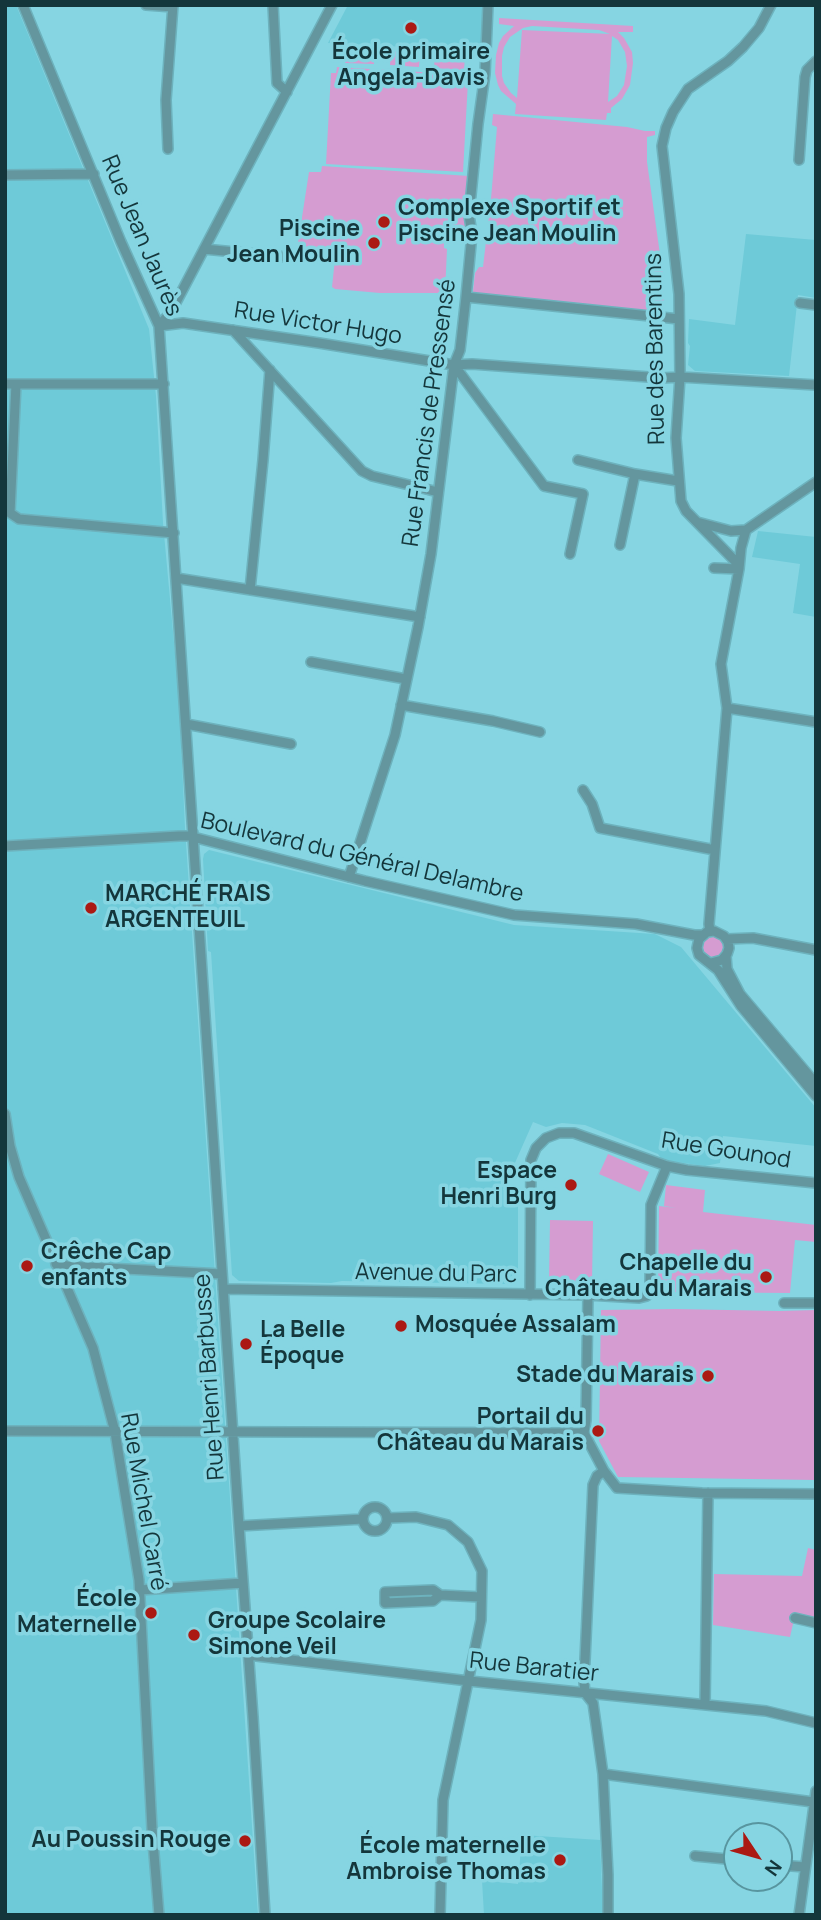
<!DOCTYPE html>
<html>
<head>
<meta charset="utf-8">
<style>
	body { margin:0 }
	#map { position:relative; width:821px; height:1920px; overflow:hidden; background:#86d5e2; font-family:Manrope,sans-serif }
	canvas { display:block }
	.frame { position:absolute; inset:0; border:7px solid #14363b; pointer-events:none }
	.north { position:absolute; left:723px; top:1822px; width:70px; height:70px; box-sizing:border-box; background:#86d5e2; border:2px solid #58959f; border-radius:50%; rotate:126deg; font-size:19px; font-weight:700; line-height:28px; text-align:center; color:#14363b }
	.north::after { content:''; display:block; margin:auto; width:24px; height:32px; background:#ab1913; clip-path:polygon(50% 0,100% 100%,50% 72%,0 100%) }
</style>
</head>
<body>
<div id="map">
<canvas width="821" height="1920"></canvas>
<div class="frame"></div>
<div class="north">N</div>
</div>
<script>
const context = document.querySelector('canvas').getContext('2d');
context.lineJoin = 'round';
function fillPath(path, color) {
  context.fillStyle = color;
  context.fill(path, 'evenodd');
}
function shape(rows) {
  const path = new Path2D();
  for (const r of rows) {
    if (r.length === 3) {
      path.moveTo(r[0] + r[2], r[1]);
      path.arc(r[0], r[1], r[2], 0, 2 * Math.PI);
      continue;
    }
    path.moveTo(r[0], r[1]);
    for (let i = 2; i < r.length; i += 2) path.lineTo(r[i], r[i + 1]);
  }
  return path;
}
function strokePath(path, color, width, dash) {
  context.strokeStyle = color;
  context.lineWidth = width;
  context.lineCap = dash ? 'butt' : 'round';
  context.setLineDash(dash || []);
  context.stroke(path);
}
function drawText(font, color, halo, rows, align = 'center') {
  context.font = font + ' Manrope,sans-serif';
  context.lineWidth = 7;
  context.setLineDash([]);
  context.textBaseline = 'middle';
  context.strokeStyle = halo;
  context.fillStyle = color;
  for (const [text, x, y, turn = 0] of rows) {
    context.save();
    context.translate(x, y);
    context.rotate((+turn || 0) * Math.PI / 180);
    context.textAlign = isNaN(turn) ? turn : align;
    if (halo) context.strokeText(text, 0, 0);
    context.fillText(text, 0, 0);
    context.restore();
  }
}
fillPath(shape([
	[5,5,16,5,149,329,156,396,163,523,179,697,185,828,258,1915,5,1915],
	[348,5,487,5,484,51,328,43],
	[746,234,816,240,816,298,798,295,789,376,695,371,688,365,690,346,688,343,689,319,735,325],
	[758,531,816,537,816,617,793,613,800,564,752,557],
	[209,850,514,925,655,934,681,947,816,1108,816,1146,723,1136,720,1163,705,1166,662,1160,658,1154,585,1125,562,1123,546,1127,533,1122,503,1190,518,1197,518,1268,505,1284,342,1281,331,1283,239,1281,232,1275,211,952,208,951,203,859,204,854],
	[522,1835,600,1840,603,1915,484,1915,482,1880,518,1884]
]), '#6ecad8');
fillPath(shape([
	[499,18,633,26,633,32,618,32,624,38,632,52,633,63,630,85,622,99,611,108,611,113,607,113,606,120,515,114,516,104,501,91,498,85,495,73,496,55,499,43,503,36,514,26,499,24],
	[532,26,599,30,610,34,522,30,517,98,511,93,504,83,502,76,502,56,504,47,510,37,523,28],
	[612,36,618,40,625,52,627,66,624,85,617,96,608,102],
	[345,48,375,50,374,64,345,63],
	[391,51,420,53,419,67,390,65],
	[435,54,465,56,464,70,434,68],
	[337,67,471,75,471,80,468,81,463,172,326,164,331,73,336,73],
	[493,114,627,127,645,131,655,131,655,135,647,137,647,162,663,276,664,315,472,301,475,273,479,267,483,267,491,199,497,127,492,125],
	[322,166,469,176,465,231,444,231,444,248,447,249,445,293,380,293,335,289,332,287,335,259,296,256,309,172,321,172],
	[713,947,10],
	[608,1154,649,1172,640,1192,599,1174],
	[666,1185,705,1190,703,1212,816,1225,816,1242,795,1240,790,1293,658,1292,659,1206,676,1208,664,1206],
	[550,1220,593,1221,592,1284,549,1283],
	[675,1309,779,1311,816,1310,816,1480,618,1477,599,1441,601,1310],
	[808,1548,816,1550,816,1619,795,1615,790,1637,713,1625,714,1574,802,1576]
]), '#d59cd1');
const minor = shape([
	[23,5,121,242,159,326,239,1526,253,1717,265,1915],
	[146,5,173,7],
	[273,5,277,83,287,92],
	[168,149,166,100,173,5],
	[799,160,805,77,807,70,816,61],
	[5,175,94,174],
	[204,249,296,258],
	[466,297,679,319],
	[800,303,816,305],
	[159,326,183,323,319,343,454,365,472,364,662,378,680,377,816,385],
	[159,326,171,312,332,5],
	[233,330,362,471,372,476,438,492],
	[454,365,544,486,583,494,570,554],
	[5,384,164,384],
	[16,384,10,513,19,519,174,533],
	[578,460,635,474,678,481],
	[697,522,731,531,746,530,816,482],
	[620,545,635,474],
	[739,565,686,511,681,501,676,438,680,377,679,294,662,146,666,128,673,112,688,89,728,61,743,47,759,28,771,5],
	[714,568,739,569],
	[176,578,420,617],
	[250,590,263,460,270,370],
	[311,662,406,679],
	[401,705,493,721,540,732],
	[727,708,816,722],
	[186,724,291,744],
	[583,790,592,804,600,828,715,850],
	[5,846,179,836,189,836,365,881,514,915,636,924,694,935,703,935],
	[349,877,395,735,418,627,431,554,454,365,460,350,466,297,472,234,469,215,478,124,485,74,488,5],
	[710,931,709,924,727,708,721,664,739,569,741,548,746,530],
	[727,939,753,938,816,950],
	[726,956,727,969,740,994,816,1084],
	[711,963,722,960,727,954,729,948,728,942,724,936,714,931,707,932,699,939,697,948,699,955,718,970,741,1006,816,1096],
	[5,1114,10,1146,19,1177,93,1348,115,1432,139,1580,152,1829,159,1915],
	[56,1264,67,1266,222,1274],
	[223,1289,588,1295,639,1298,647,1296,650,1288,651,1205,667,1166],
	[530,1295,531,1160,536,1148,546,1138,559,1133,574,1133,667,1166,687,1170,816,1183],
	[784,1303,816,1303],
	[5,1431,584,1433],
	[584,1433,604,1471,617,1488,702,1493,816,1494],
	[584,1433,586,1420,588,1295],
	[604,1471,597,1476,593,1485,584,1682,585,1693,593,1703,603,1774,608,1875,608,1915],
	[375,1519,12],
	[388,1518,416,1517,448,1525,468,1542,482,1571,481,1620,443,1800,440,1915],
	[239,1526,363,1519],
	[140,1590,243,1583],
	[440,1595,433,1601,385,1603,385,1592,433,1590,440,1595,481,1597],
	[795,1618,816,1623],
	[248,1655,469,1681,766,1711,816,1723],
	[705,1704,708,1493],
	[603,1774,813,1802],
	[695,1856,737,1860],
	[779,1865,805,1867],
	[799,1915,816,1791]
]);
strokePath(minor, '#6db2bd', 12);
strokePath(minor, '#64969e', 9);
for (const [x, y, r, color] of [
	[411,28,7,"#ab1913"],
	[384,222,7,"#ab1913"],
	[374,243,7,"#ab1913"],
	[91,908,7,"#ab1913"],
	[571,1185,7,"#ab1913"],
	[27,1266,7,"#ab1913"],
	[766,1277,7,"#ab1913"],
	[401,1326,7,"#ab1913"],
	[246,1344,7,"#ab1913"],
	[708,1376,7,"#ab1913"],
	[598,1431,7,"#ab1913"],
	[151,1613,7,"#ab1913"],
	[194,1635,7,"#ab1913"],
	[245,1841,7,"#ab1913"],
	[560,1860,7,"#ab1913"]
]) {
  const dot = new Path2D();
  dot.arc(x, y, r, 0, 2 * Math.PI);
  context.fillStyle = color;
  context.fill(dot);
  strokePath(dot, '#86d5e2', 2.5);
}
drawText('bold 23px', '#14363b', '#86d5e2', [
	["École primaire",411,53,"center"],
	["Angela-Davis",411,79,"center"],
	["Complexe Sportif et",398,209,"left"],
	["Piscine Jean Moulin",398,235,"left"],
	["Piscine",360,230],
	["Jean Moulin",360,256],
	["MARCHÉ FRAIS",105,895,"left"],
	["ARGENTEUIL",105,921,"left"],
	["Espace",557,1172],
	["Henri Burg",557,1198],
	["Crêche Cap",41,1253,"left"],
	["enfants",41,1279,"left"],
	["Chapelle du",752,1264],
	["Château du Marais",752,1290],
	["Mosquée Assalam",415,1326,"left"],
	["La Belle",260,1331,"left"],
	["Époque",260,1357,"left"],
	["Stade du Marais",694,1376],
	["Portail du",584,1418],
	["Château du Marais",584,1444],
	["École",137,1600],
	["Maternelle",137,1626],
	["Groupe Scolaire",208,1622,"left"],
	["Simone Veil",208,1648,"left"],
	["Au Poussin Rouge",231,1841],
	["École maternelle",546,1847],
	["Ambroise Thomas",546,1873]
], 'right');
drawText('23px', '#14363b', '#86d5e2', [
	["Rue Jean Jaurès",141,236,67],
	["Rue Victor Hugo",318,324,9],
	["Rue des Barentins",656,349,-91],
	["Rue Francis de Pressensé",430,413,-82],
	["Boulevard du Général Delambre",362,858,13],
	["Rue Gounod",726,1151,9],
	["Avenue du Parc",436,1274,1],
	["Rue Henri Barbusse",210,1377,-94],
	["Rue Michel Carré",143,1502,80],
	["Rue Baratier",534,1668,6]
]);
</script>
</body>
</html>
